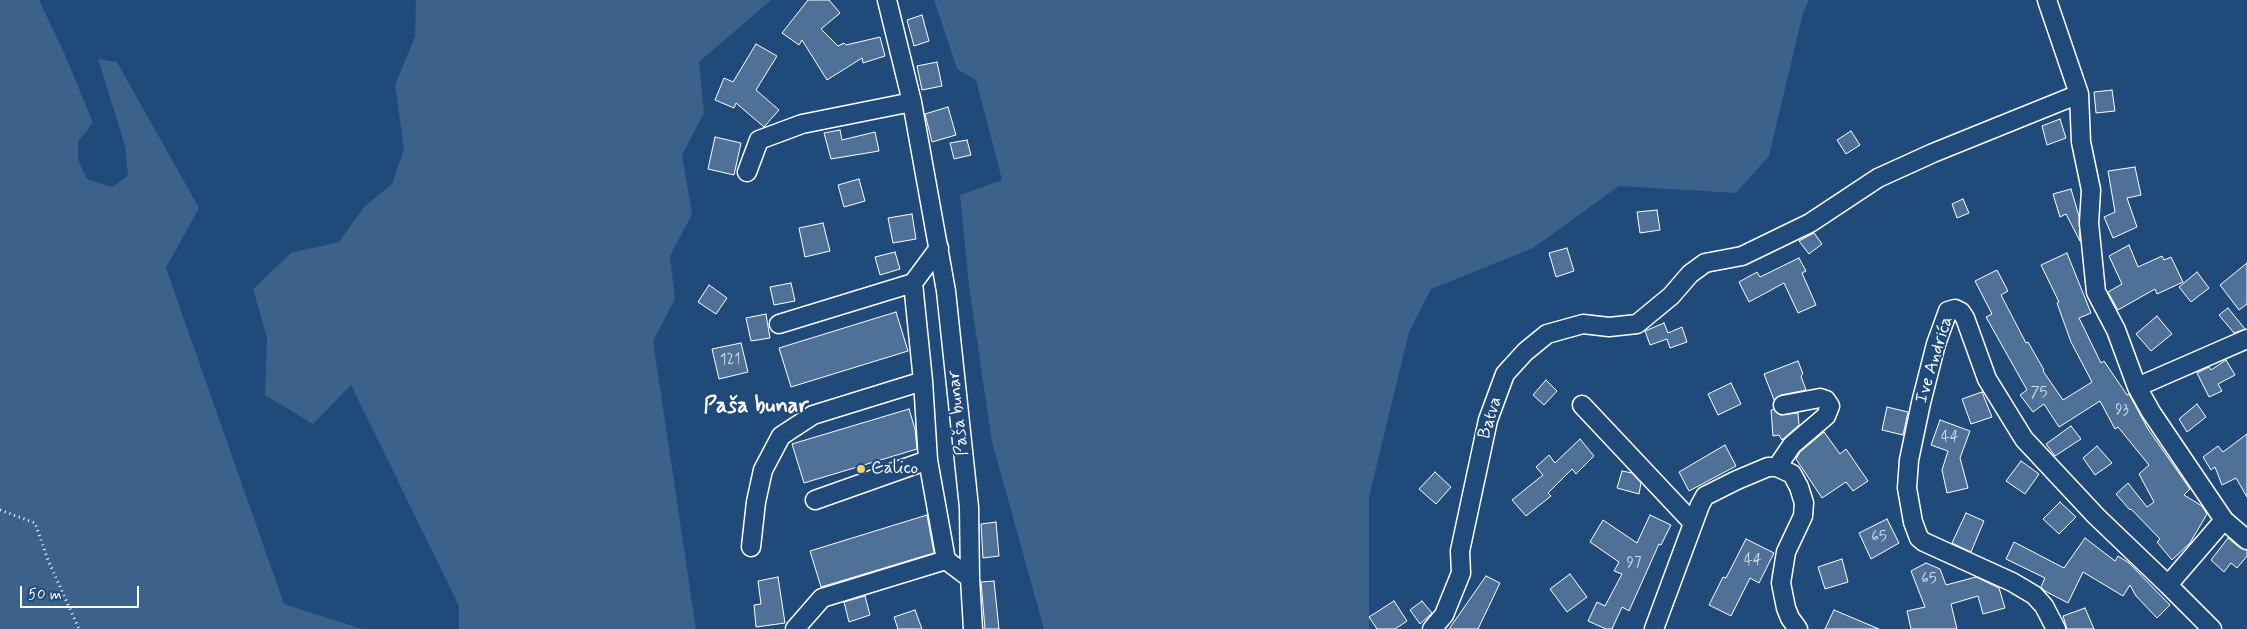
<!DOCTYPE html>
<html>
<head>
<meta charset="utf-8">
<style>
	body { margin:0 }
	#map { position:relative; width:2247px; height:629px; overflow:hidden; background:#1f4a7a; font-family:Mynerve,sans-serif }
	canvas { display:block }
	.scale { position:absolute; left:20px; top:586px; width:119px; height:22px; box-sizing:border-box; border:2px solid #fff; border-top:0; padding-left:6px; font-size:15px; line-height:18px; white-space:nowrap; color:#fff; -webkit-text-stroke:4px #1f4a7a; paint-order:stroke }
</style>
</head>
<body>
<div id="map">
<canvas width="2247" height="629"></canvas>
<div class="scale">50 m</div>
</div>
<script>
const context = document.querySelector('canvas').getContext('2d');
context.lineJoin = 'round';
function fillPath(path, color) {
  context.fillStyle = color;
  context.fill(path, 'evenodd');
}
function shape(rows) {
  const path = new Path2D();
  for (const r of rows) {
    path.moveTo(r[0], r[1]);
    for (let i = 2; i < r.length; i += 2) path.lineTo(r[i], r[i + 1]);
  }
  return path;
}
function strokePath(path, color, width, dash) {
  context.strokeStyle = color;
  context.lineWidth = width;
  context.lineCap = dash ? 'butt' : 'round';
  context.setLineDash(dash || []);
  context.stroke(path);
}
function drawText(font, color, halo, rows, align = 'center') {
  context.font = font + ' Mynerve,sans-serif';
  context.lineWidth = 4;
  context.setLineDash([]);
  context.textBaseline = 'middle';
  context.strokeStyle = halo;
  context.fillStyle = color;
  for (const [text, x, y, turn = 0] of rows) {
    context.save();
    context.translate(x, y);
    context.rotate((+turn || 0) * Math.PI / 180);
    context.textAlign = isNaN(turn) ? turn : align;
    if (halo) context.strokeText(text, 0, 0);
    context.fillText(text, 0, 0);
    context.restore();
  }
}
fillPath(shape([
	[0,0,39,0,66,57,93,123,78,142,78,160,87,179,112,187,128,176,125,146,98,59,117,62,199,208,166,268,284,604,362,629,0,629],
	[416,0,771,0,699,62,704,113,682,155,692,214,670,256,675,299,653,341,696,629,459,629,459,606,351,385,313,424,265,395,267,338,253,289,291,253,339,242,364,207,392,184,404,149,395,85,415,37],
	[934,0,1809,0,1803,13,1769,156,1736,193,1619,186,1533,248,1431,289,1409,332,1369,497,1369,629,1044,629,992,442,969,286,960,195,1002,180,976,80,957,69]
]), '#3c618b');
const building = shape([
	[808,0,829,0,840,13,821,29,838,46,844,43,846,45,880,37,885,56,863,63,862,58,827,80,802,40,799,45,782,33,808,0],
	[922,15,929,41,914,46,907,20,922,15],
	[756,44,777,56,756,90,779,110,764,127,736,103,734,108,715,100,724,78,733,82,756,44],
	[937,62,942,86,922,90,917,66,937,62],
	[2112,90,2115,111,2096,113,2094,92,2112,90],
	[948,107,956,135,932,142,925,114,948,107],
	[2060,119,2066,138,2047,145,2042,126,2060,119],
	[840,130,842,140,875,132,879,151,831,159,824,133,840,130],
	[1851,131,1860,145,1846,154,1837,140,1851,131],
	[715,137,741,143,734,175,708,169,715,137],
	[967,140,971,155,954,159,950,143,967,140],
	[2135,167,2141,195,2127,198,2137,227,2113,238,2104,217,2115,212,2108,171,2135,167],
	[859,179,865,201,844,207,838,185,859,179],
	[2071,189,2079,216,2080,241,2066,214,2060,217,2053,194,2071,189],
	[1963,199,1969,213,1957,218,1952,204,1963,199],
	[1657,210,1660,230,1640,233,1637,212,1657,210],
	[912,214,916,239,893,243,888,218,912,214],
	[823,223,830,251,805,257,799,228,823,223],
	[1814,233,1822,244,1809,254,1799,241,1814,233],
	[2129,245,2138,267,2162,256,2164,260,2171,257,2183,282,2157,294,2155,289,2118,310,2108,292,2122,284,2109,256,2129,245],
	[1567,248,1574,271,1556,277,1549,253,1567,248],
	[895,252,900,269,880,275,875,257,895,252],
	[2067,253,2091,313,2079,318,2101,363,2104,361,2127,395,2129,394,2148,429,2190,489,2184,495,2202,506,2207,514,2190,543,2172,560,2157,542,2160,539,2131,509,2130,510,2116,494,2128,483,2147,507,2154,502,2139,474,2149,465,2118,427,2115,429,2100,401,2059,427,2044,404,2033,412,2020,395,2027,390,1986,317,1992,314,1975,281,1997,270,2008,291,2001,295,2026,343,2028,342,2044,370,2043,371,2063,400,2092,382,2071,342,2057,303,2059,302,2041,265,2067,253],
	[1799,258,1806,271,1802,273,1816,305,1798,313,1784,283,1749,302,1739,282,1757,272,1760,277,1799,258],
	[2247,263,2247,304,2239,310,2220,285,2247,263],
	[2197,272,2209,288,2191,302,2179,287,2197,272],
	[791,283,795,301,774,305,770,287,791,283],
	[709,285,727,298,716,314,698,302,709,285],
	[2228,308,2245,329,2234,333,2219,315,2228,308],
	[896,312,908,351,791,387,779,348,896,312],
	[766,314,770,338,751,341,746,318,766,314],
	[2157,316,2172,334,2151,351,2136,334,2157,316],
	[1664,323,1668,333,1682,327,1687,342,1670,348,1667,339,1650,345,1645,331,1664,323],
	[741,343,748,372,719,379,712,349,741,343],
	[2226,360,2235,375,2218,384,2222,391,2209,397,2197,373,2209,367,2211,370,2226,360],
	[1798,361,1803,374,1801,376,1806,390,1781,395,1774,400,1764,374,1798,361],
	[1546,380,1557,391,1544,405,1533,395,1546,380],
	[1731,383,1741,404,1718,415,1708,394,1731,383],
	[1982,392,1992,417,1971,424,1962,399,1982,392],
	[2197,404,2206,417,2187,432,2179,419,2197,404],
	[1887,407,1908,412,1903,435,1882,430,1887,407],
	[909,409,915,429,917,449,804,483,792,444,909,409],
	[1774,409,1780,415,1798,413,1799,425,1782,440,1779,435,1773,436,1771,410,1774,409],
	[1940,420,1970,431,1960,458,1968,488,1947,493,1942,470,1948,451,1931,445,1940,420],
	[2071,426,2081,439,2055,456,2046,444,2071,426],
	[1824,432,1840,454,1846,449,1868,481,1853,491,1846,482,1822,498,1796,459,1800,452,1824,432],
	[2247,434,2247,497,2236,478,2222,485,2215,467,2211,470,2203,457,2218,446,2223,452,2247,434],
	[1580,439,1594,456,1576,474,1572,469,1548,493,1551,496,1526,516,1512,500,1543,475,1536,467,1549,455,1555,463,1580,439],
	[1725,445,1736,466,1689,491,1679,472,1725,445],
	[2097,446,2112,463,2095,475,2083,458,2097,446],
	[2021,461,2039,474,2025,494,2006,481,2021,461],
	[1622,471,1632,473,1641,483,1639,494,1617,488,1622,471],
	[1435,472,1451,487,1436,504,1419,489,1435,472],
	[2060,502,2076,517,2059,534,2043,519,2060,502],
	[1966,513,1984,521,1971,552,1952,543,1966,513],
	[927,515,934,553,821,587,810,551,927,515],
	[1650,515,1671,525,1661,545,1659,544,1629,611,1622,607,1612,629,1606,629,1588,621,1597,602,1605,606,1622,574,1614,571,1619,562,1590,542,1603,520,1637,543,1650,515],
	[1887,519,1899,543,1871,559,1859,533,1887,519],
	[996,522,999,556,983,558,981,524,996,522],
	[2085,538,2115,561,2118,556,2129,563,2170,605,2157,618,2136,596,2130,585,2123,596,2083,572,2068,603,2045,591,2041,587,2045,578,2006,559,2014,542,2064,568,2085,538],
	[2228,538,2240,548,2247,550,2247,556,2237,568,2231,563,2224,572,2211,560,2228,538],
	[1746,539,1774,553,1759,583,1750,578,1731,616,1709,605,1723,577,1726,578,1746,539],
	[1842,559,1848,582,1825,589,1818,567,1842,559],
	[1926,563,1940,569,1946,585,1976,577,1999,588,2005,608,1983,614,1978,596,1951,604,1957,629,1911,629,1907,611,1925,607,1911,571,1926,563],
	[1570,574,1587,597,1567,612,1550,589,1570,574],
	[1486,576,1500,583,1478,629,1449,629,1486,576],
	[778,577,785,623,756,627,754,605,761,604,758,581,778,577],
	[994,581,999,629,985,629,981,582,994,581],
	[865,596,870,615,849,622,844,602,865,596],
	[1394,601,1407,621,1395,629,1377,629,1369,617,1394,601],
	[1422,601,1432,613,1420,624,1410,610,1422,601],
	[2085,608,2094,629,2067,629,2063,616,2085,608],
	[915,610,922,629,898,629,894,617,915,610],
	[1834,610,1879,629,1825,629,1834,610]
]);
fillPath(building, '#507197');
strokePath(building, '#fff', 1);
const minor = shape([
	[887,0,912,102,946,291,969,507,970,578,973,629],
	[2047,0,2079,94,2081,142,2091,190,2089,223,2096,292,2116,330,2137,387,2151,412,2224,520,2247,540],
	[747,172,759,140,802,124,912,102],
	[939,248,913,283,923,381,928,460,946,560,970,578],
	[779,324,913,283],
	[2137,387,2247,339],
	[1582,405,1693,523],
	[1777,467,1792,445,1826,416,1830,406,1826,400,1820,398,1783,405],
	[815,500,928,460],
	[751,547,756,502,763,470,781,436,813,415,923,381],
	[2168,585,2212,629],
	[795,629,822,598,946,560],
	[1432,629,1444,615,1461,573,1460,551,1488,420,1505,374,1525,352,1547,334,1583,324,1609,327,1637,324,1671,296,1690,274,1705,263,1742,256,1810,223,1878,178,1933,153,2079,94],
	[1654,629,1700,505,1705,496,1737,480,1768,467,1777,467,1792,474,1799,487,1804,503,1803,516,1786,552,1781,583,1786,608,1790,618,1798,629],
	[2056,629,2044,606,2034,595,2012,582,1924,542,1919,538,1913,522,1907,488,1909,460,1921,403,1936,344,1948,311,1955,309,1961,312,1965,318,1987,379,2024,439,2096,516,2168,585,2224,520]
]);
strokePath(minor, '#fff', 21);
strokePath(shape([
	[0,510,35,523,48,560,79,629]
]), '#fff', 3, [1, 4]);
strokePath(minor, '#1f4a7a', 18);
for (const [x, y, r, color] of [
	[861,469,5,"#ffd166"]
]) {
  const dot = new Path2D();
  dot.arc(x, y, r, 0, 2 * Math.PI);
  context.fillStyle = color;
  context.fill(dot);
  strokePath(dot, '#1f4a7a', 2);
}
drawText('15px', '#d3dce5', null, [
	["121",730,361],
	["75",2039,394],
	["93",2122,411],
	["44",1950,438],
	["65",1879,538],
	["44",1753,561],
	["97",1634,564],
	["65",1929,580]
]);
drawText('18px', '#fff', '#1f4a7a', [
	["Ive Andrića",1935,360,-73],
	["Paša bunar",959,413,-96],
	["Batva",1491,418,-73]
]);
drawText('18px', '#fff', '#1f4a7a', [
	["Calico",871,469]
], 'left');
drawText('bold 22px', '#fff', '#1f4a7a', [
	["Paša bunar",756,407]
]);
</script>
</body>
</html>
